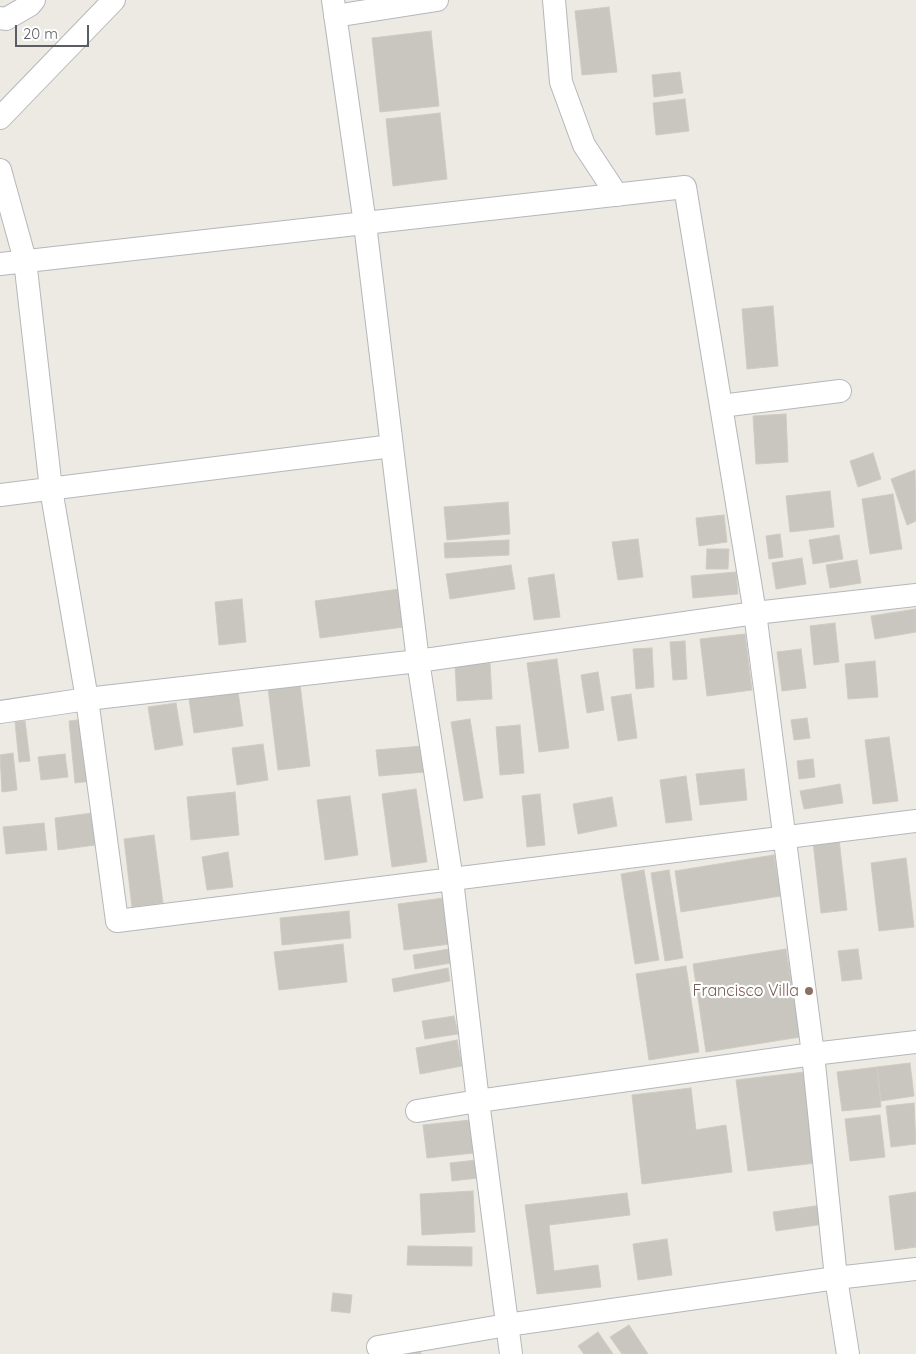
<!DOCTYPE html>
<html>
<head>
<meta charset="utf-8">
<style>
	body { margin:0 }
	#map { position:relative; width:916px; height:1354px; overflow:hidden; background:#eceae2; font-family:Quicksand,sans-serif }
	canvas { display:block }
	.scale { position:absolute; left:15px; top:25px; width:74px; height:22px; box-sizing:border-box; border:2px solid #5a5d61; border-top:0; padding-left:6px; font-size:15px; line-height:18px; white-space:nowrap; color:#5a5d61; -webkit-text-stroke:4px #fff; paint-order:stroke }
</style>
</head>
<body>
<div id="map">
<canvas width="916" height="1354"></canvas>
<div class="scale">20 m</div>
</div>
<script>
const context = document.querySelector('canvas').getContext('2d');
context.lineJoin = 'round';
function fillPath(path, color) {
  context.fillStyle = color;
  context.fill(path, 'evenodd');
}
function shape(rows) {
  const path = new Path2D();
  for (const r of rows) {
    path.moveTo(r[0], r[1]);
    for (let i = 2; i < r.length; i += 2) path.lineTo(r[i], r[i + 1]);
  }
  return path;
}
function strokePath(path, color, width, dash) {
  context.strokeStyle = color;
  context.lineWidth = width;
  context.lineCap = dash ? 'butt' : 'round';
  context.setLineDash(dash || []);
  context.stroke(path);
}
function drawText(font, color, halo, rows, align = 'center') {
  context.font = font + ' Quicksand,sans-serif';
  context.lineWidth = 4.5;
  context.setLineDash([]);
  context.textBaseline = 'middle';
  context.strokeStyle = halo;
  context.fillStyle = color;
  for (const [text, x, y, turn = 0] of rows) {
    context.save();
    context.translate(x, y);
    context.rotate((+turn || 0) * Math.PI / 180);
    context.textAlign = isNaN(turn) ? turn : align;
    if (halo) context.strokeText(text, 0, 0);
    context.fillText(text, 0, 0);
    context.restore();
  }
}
const building = shape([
	[609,7,617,72,582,75,575,11,609,7],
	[431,31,439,106,380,112,372,38,431,31],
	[680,72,683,93,654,97,652,75,680,72],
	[685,99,689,131,656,135,653,103,685,99],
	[440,113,447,179,393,186,386,119,440,113],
	[773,306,778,366,747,369,742,309,773,306],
	[786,414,788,462,756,464,753,416,786,414],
	[873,453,881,479,858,487,850,461,873,453],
	[915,470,916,521,907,525,891,479,915,470],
	[830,491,834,527,790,532,786,496,830,491],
	[893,494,902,549,870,554,862,499,893,494],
	[508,502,510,534,447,540,444,507,508,502],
	[724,515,727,542,699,546,696,518,724,515],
	[780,534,783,557,769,559,766,536,780,534],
	[839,535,843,559,813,564,809,540,839,535],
	[638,539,643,577,618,580,612,542,638,539],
	[509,540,509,555,445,558,444,543,509,540],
	[707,549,729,549,728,569,706,569,707,549],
	[802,558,806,584,776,589,772,563,802,558],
	[857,560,861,583,830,588,826,565,857,560],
	[511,565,515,589,450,599,446,574,511,565],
	[736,572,738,594,693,598,691,576,736,572],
	[554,574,560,617,534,620,528,578,554,574],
	[399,589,404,627,320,638,315,601,399,589],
	[242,599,246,642,219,645,215,602,242,599],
	[916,609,916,632,875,639,871,616,916,609],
	[835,623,839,662,814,665,810,626,835,623],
	[745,634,752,690,707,696,700,639,745,634],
	[685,641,687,679,673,680,670,642,685,641],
	[652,648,654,687,636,689,633,649,652,648],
	[801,649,806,688,782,691,777,652,801,649],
	[557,659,569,748,539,752,527,663,557,659],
	[875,661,878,697,848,699,845,664,875,661],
	[490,663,492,699,457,701,455,665,490,663],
	[598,672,604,710,587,713,581,675,598,672],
	[300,684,310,766,278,770,268,688,300,684],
	[238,692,243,726,194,733,189,699,238,692],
	[631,694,637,738,618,741,611,697,631,694],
	[176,703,183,745,155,750,148,707,176,703],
	[807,718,810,738,794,740,791,720,807,718],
	[85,719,92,781,75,783,69,721,85,719],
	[470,719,483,798,464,801,451,722,470,719],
	[25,721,30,761,19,762,15,722,25,721],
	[520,725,524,773,500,775,496,727,520,725],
	[889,737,898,801,873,804,865,740,889,737],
	[263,744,268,780,237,785,232,748,263,744],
	[422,746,425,772,379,776,376,750,422,746],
	[13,753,17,790,2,792,0,755,13,753],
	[65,754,68,777,41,780,38,757,65,754],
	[813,759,815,777,799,779,797,761,813,759],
	[744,769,747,800,700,805,696,774,744,769],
	[686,776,692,820,666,823,660,780,686,776],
	[840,784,843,803,804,809,800,791,840,784],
	[416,789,427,862,392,867,382,794,416,789],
	[235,792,239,835,191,840,187,797,235,792],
	[540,794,545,845,527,847,522,796,540,794],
	[350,796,358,855,325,860,317,800,350,796],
	[612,797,617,826,578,834,573,804,612,797],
	[92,813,95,845,58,850,55,818,92,813],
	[44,823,47,850,6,854,3,827,44,823],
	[154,835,163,903,132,907,124,839,154,835],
	[839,839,847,910,821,913,813,842,839,839],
	[228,852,233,887,207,890,202,857,228,852],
	[774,855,781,896,681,912,675,871,774,855],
	[906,858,914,927,879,931,871,863,906,858],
	[644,870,659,960,635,964,621,874,644,870],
	[669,870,683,958,665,961,651,873,669,870],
	[444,898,450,944,404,950,398,904,444,898],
	[349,911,351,938,282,945,280,918,349,911],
	[343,944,347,982,279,990,274,952,343,944],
	[449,949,451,963,415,969,413,955,449,949],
	[786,949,800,1037,706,1052,693,964,786,949],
	[858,949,862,979,842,981,838,951,858,949],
	[686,966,699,1052,649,1060,636,974,686,966],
	[448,968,450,981,394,992,392,979,448,968],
	[454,1016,458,1034,425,1039,422,1021,454,1016],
	[457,1040,462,1066,420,1074,416,1048,457,1040],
	[910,1063,914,1096,881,1101,877,1067,910,1063],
	[877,1067,881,1107,842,1111,837,1072,877,1067],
	[805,1072,816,1163,748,1171,736,1080,805,1072],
	[691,1088,696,1130,726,1125,732,1172,642,1184,632,1095,691,1088],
	[914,1103,916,1144,891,1147,886,1106,914,1103],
	[880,1115,885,1157,850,1161,845,1119,880,1115],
	[470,1120,474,1153,427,1158,423,1125,470,1120],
	[476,1160,478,1178,452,1181,450,1163,476,1160],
	[473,1191,475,1232,422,1235,420,1194,473,1191],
	[916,1192,916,1247,895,1250,889,1196,916,1192],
	[627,1193,630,1215,549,1225,554,1271,598,1265,601,1287,537,1294,525,1205,627,1193],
	[822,1205,824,1224,776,1231,773,1212,822,1205],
	[667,1239,672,1275,638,1280,633,1244,667,1239],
	[408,1246,472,1247,472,1266,407,1265,408,1246],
	[333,1293,352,1295,350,1313,331,1311,333,1293],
	[629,1325,648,1354,622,1354,610,1337,629,1325],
	[598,1332,613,1354,584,1354,578,1346,598,1332],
	[420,1350,421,1354,401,1354,420,1350]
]);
fillPath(building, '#c9c6c0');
strokePath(building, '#d0cbc1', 1);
const minor = shape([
	[333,0,365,224,418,661,452,880,478,1101,511,1354],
	[554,0,561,82,584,145,617,195],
	[335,16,437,0],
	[0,18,6,19,30,5,34,0],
	[0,118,114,0],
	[0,170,25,260,51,489,87,699,117,921,916,821],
	[0,264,685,187,755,613,813,1054,836,1278,848,1354],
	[721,406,840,391],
	[0,495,392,446],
	[0,712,87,699,418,661,755,613,916,595],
	[417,1111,478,1101,813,1054,916,1042],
	[378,1347,507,1325,836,1278,916,1269]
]);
strokePath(minor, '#b4b7bb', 24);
strokePath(minor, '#fff', 22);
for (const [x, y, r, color] of [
	[809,991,5,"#8d6e63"]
]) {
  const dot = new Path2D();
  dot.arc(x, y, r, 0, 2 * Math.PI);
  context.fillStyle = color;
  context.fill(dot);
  strokePath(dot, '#fff', 2);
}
drawText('16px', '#785e54', '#fff', [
	["Francisco Villa",799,991]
], 'right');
</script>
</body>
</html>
